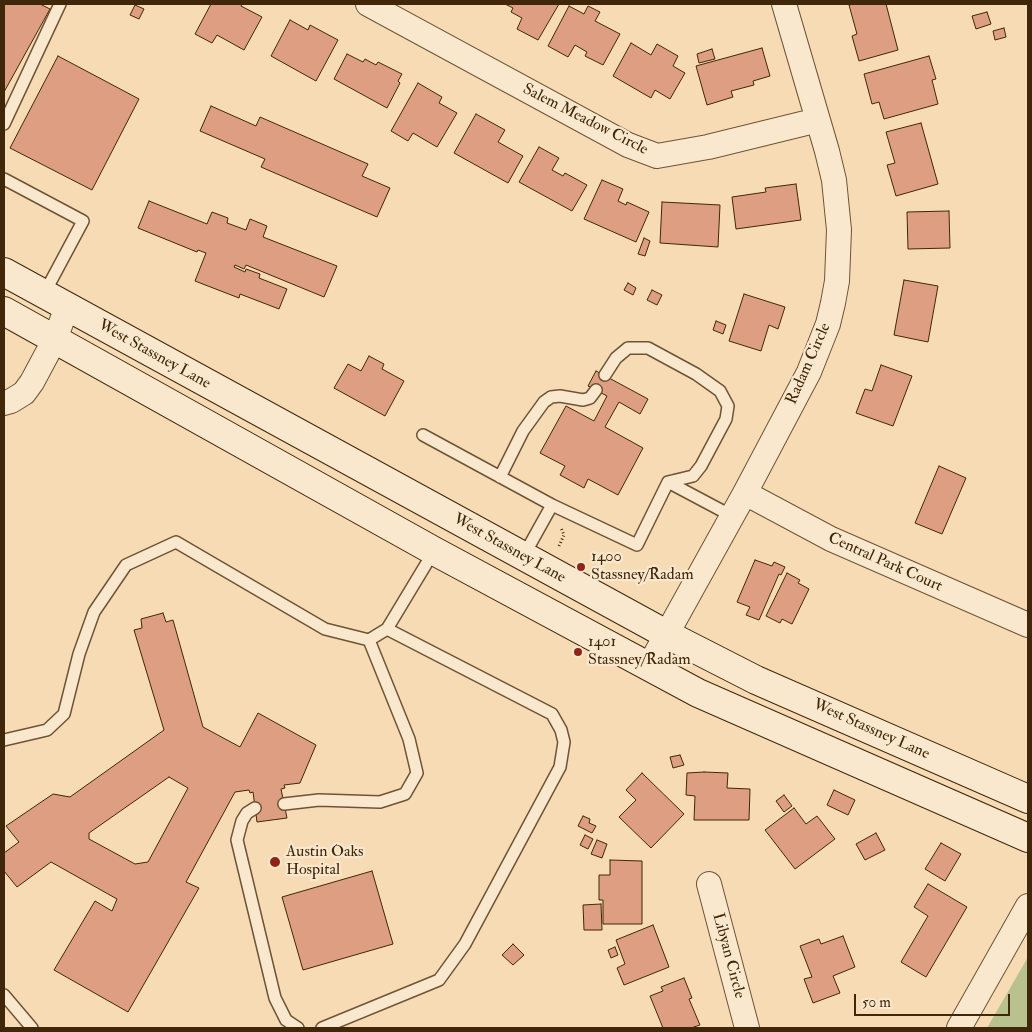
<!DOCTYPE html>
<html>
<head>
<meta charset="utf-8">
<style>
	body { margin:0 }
	#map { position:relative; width:1032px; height:1032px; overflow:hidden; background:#f6dbb4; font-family:"IM FELL Double Pica",serif }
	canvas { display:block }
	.frame { position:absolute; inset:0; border:5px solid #402709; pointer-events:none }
	.scale { position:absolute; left:854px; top:994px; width:156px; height:22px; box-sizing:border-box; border:2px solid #402709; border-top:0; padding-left:6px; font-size:15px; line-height:18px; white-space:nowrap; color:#402709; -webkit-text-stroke:4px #f9e8ce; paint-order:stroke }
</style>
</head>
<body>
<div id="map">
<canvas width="1032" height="1032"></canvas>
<div class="frame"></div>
<div class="scale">50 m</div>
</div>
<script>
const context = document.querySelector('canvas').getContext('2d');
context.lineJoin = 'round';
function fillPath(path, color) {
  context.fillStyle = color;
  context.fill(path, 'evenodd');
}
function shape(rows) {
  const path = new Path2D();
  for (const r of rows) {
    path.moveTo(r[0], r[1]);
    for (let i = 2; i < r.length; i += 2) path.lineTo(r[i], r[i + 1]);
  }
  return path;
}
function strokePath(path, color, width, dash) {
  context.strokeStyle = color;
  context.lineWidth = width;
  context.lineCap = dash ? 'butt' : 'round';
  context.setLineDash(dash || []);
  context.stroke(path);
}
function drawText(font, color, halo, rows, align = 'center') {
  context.font = font + ' "IM FELL Double Pica",serif';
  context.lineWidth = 4.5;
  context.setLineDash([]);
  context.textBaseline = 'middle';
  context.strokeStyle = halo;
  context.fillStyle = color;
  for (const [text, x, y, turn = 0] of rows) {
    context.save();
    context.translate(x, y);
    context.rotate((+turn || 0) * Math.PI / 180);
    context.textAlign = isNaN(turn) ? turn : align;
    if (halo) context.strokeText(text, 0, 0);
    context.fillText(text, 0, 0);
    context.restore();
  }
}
fillPath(shape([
	[1028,957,1028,1028,987,1028]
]), '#b9c18f');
const building = shape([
	[4,4,40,4,50,9,4,92,4,4],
	[211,4,242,4,241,6,262,17,244,50,217,35,212,43,195,34,211,4],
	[505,4,559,4,538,40,517,29,522,18,511,12,513,8,505,4],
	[854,4,886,4,898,50,859,61,852,36,857,34,849,5,854,4],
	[135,5,144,9,139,19,130,15,135,5],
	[569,6,584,14,588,6,600,12,595,21,620,34,603,65,585,56,587,52,575,45,568,57,548,46,569,6],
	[987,12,991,24,976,29,972,16,987,12],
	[290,20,308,30,310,25,338,40,316,81,271,56,290,20],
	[1004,28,1006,37,995,40,993,31,1004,28],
	[631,43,651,55,657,44,678,56,673,66,685,73,670,99,655,90,651,98,613,76,631,43],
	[762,48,770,76,753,81,754,85,731,91,733,97,707,105,696,66,762,48],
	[712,49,715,59,699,63,697,54,712,49],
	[347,54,363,62,365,59,376,65,378,62,402,74,398,81,400,83,387,108,334,79,347,54],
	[58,56,139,99,92,190,10,148,58,56],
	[929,56,936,79,932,80,938,104,884,119,879,102,872,104,864,74,929,56],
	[418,83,442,97,439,103,457,113,437,147,413,133,408,141,391,131,418,83],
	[211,106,256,126,260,117,368,164,362,176,390,188,377,217,261,167,265,159,200,131,211,106],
	[476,114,505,130,498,142,523,156,508,183,454,153,476,114],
	[921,123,938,184,896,196,887,165,895,163,886,132,921,123],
	[539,147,559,158,552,170,563,176,565,173,587,185,572,211,519,182,539,147],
	[602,180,623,189,618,201,626,205,627,202,649,212,636,242,584,219,602,180],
	[796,184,801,220,736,229,732,197,766,192,765,188,796,184],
	[149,201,207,224,212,212,228,218,227,223,246,230,250,219,267,226,263,237,337,266,324,297,246,265,244,269,235,265,234,267,245,272,246,269,260,274,259,278,287,289,279,309,240,294,239,298,195,281,206,253,198,250,197,252,138,228,149,201],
	[662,202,720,205,718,247,660,243,662,202],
	[949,211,950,248,908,249,907,212,949,211],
	[644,238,650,241,645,256,638,254,644,238],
	[904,280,938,286,928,342,894,335,904,280],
	[628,283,636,288,633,295,624,290,628,283],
	[652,290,662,295,657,305,647,300,652,290],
	[744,294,785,307,778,329,769,325,761,351,729,341,744,294],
	[716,321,726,325,723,334,713,330,716,321],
	[369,356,384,364,382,369,404,381,385,416,334,388,348,364,361,371,369,356],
	[881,365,912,376,893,426,856,413,865,389,872,391,881,365],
	[596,371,648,399,640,414,619,402,605,427,643,448,618,495,588,479,584,488,560,475,565,466,540,453,566,406,594,421,607,396,588,386,596,371],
	[939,466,966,478,942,534,915,523,939,466],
	[755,560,772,566,774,562,785,567,781,575,779,574,759,620,746,615,750,607,737,602,755,560],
	[787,573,800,580,798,583,809,589,792,624,782,619,780,623,766,616,787,573],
	[163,613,166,622,173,620,203,727,240,747,258,713,316,745,300,783,284,785,285,788,281,789,287,818,257,822,253,792,250,793,249,790,235,792,186,882,199,888,128,1012,54,970,95,901,112,911,117,899,51,862,17,887,4,871,4,853,19,842,6,826,53,794,70,797,164,730,134,630,142,628,141,619,163,613],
	[169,777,188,788,148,862,135,864,89,839,89,833,169,777],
	[680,755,684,765,673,768,670,757,680,755],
	[704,772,728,773,727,788,750,789,749,820,694,820,695,796,686,795,687,773,704,772],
	[642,773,684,814,651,848,619,817,636,800,626,790,642,773],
	[834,790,855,800,848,815,827,805,834,790],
	[784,795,792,806,784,812,776,801,784,795],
	[794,808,806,824,817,816,835,839,795,869,765,830,794,808],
	[583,816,590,819,589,823,596,826,592,833,578,826,583,816],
	[876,833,885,850,865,860,856,844,876,833],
	[585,835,593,839,588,849,580,845,585,835],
	[597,840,607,844,602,858,591,854,597,840],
	[941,843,961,854,945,881,925,869,941,843],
	[610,860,642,861,642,924,603,924,603,900,599,900,599,875,610,875,610,860],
	[372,871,393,944,303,970,282,897,372,871],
	[928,884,967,907,926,977,901,962,928,916,914,907,928,884],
	[601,904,602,930,584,930,583,905,601,904],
	[653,925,669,967,624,985,617,968,625,964,616,940,653,925],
	[843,936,855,967,833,976,840,993,813,1003,804,979,812,977,800,946,819,939,821,944,843,936],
	[513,944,524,955,513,965,502,955,513,944],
	[615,947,618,955,611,958,608,950,615,947],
	[684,978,692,998,689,999,700,1025,691,1028,663,1028,650,996,663,991,661,987,684,978]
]);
fillPath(building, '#dd9e81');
strokePath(building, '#402709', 1);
const service = shape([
	[4,124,60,4],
	[4,179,83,221,44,294],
	[605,375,616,358,628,348,648,348,696,374,720,391,728,406,726,419,701,466,693,476,668,482],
	[423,435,552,505,637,545,668,482,732,516],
	[500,477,523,431,544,402,551,397,560,396,583,400,590,398,596,390],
	[523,557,552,505],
	[4,740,47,730,64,714,79,654,94,612,126,565,176,542,325,629,369,640,387,629,434,551],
	[284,804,319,800,380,802,405,794,417,773,409,739,369,640],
	[255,808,247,813,242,821,237,840,275,998,286,1020,298,1028],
	[4,995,32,1028],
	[322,1028,439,980,465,944,560,767,564,742,561,730,552,714,387,629]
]);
const minor = shape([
	[368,4,628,145,657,156,708,147,818,120],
	[4,403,11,401,24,393,32,382,55,339,67,307],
	[745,493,831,539,1028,625],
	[649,666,745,493,809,372,828,324,833,303,837,281,839,230,834,180,827,151,784,4],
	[709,884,747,1028],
	[959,1028,1028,906]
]);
const secondary = shape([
	[4,272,666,634,756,680,1028,799],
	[4,311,434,551,698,693,1028,838]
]);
strokePath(service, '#6e5434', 14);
strokePath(minor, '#6e5434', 26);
strokePath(secondary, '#402709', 30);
strokePath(shape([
	[559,546,564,535,561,528]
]), '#402709', 3, [1, 2.5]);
strokePath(service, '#f9e8ce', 11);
strokePath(minor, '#f9e8ce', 24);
strokePath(secondary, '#f9e8ce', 28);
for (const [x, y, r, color] of [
	[581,567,5,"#8f2418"],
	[578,652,5,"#8f2418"],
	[275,862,6,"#8f2418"]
]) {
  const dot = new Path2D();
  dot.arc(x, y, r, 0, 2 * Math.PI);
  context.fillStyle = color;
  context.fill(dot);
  strokePath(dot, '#f9e8ce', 2);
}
drawText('16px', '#402709', '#f9e8ce', [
	["Salem Meadow Circle",585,120,27],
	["West Stassney Lane",154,355,29],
	["Radam Circle",809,364,-66],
	["West Stassney Lane",509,549,29],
	["Central Park Court",885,563,24],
	["West Stassney Lane",871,730,24],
	["Libyan Circle",728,956,75]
]);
drawText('16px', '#402709', '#f9e8ce', [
	["1400",591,558],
	["Stassney/Radam",591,576],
	["1401",588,643],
	["Stassney/Radam",588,661],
	["Austin Oaks",286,853],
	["Hospital",286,871]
], 'left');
</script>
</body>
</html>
